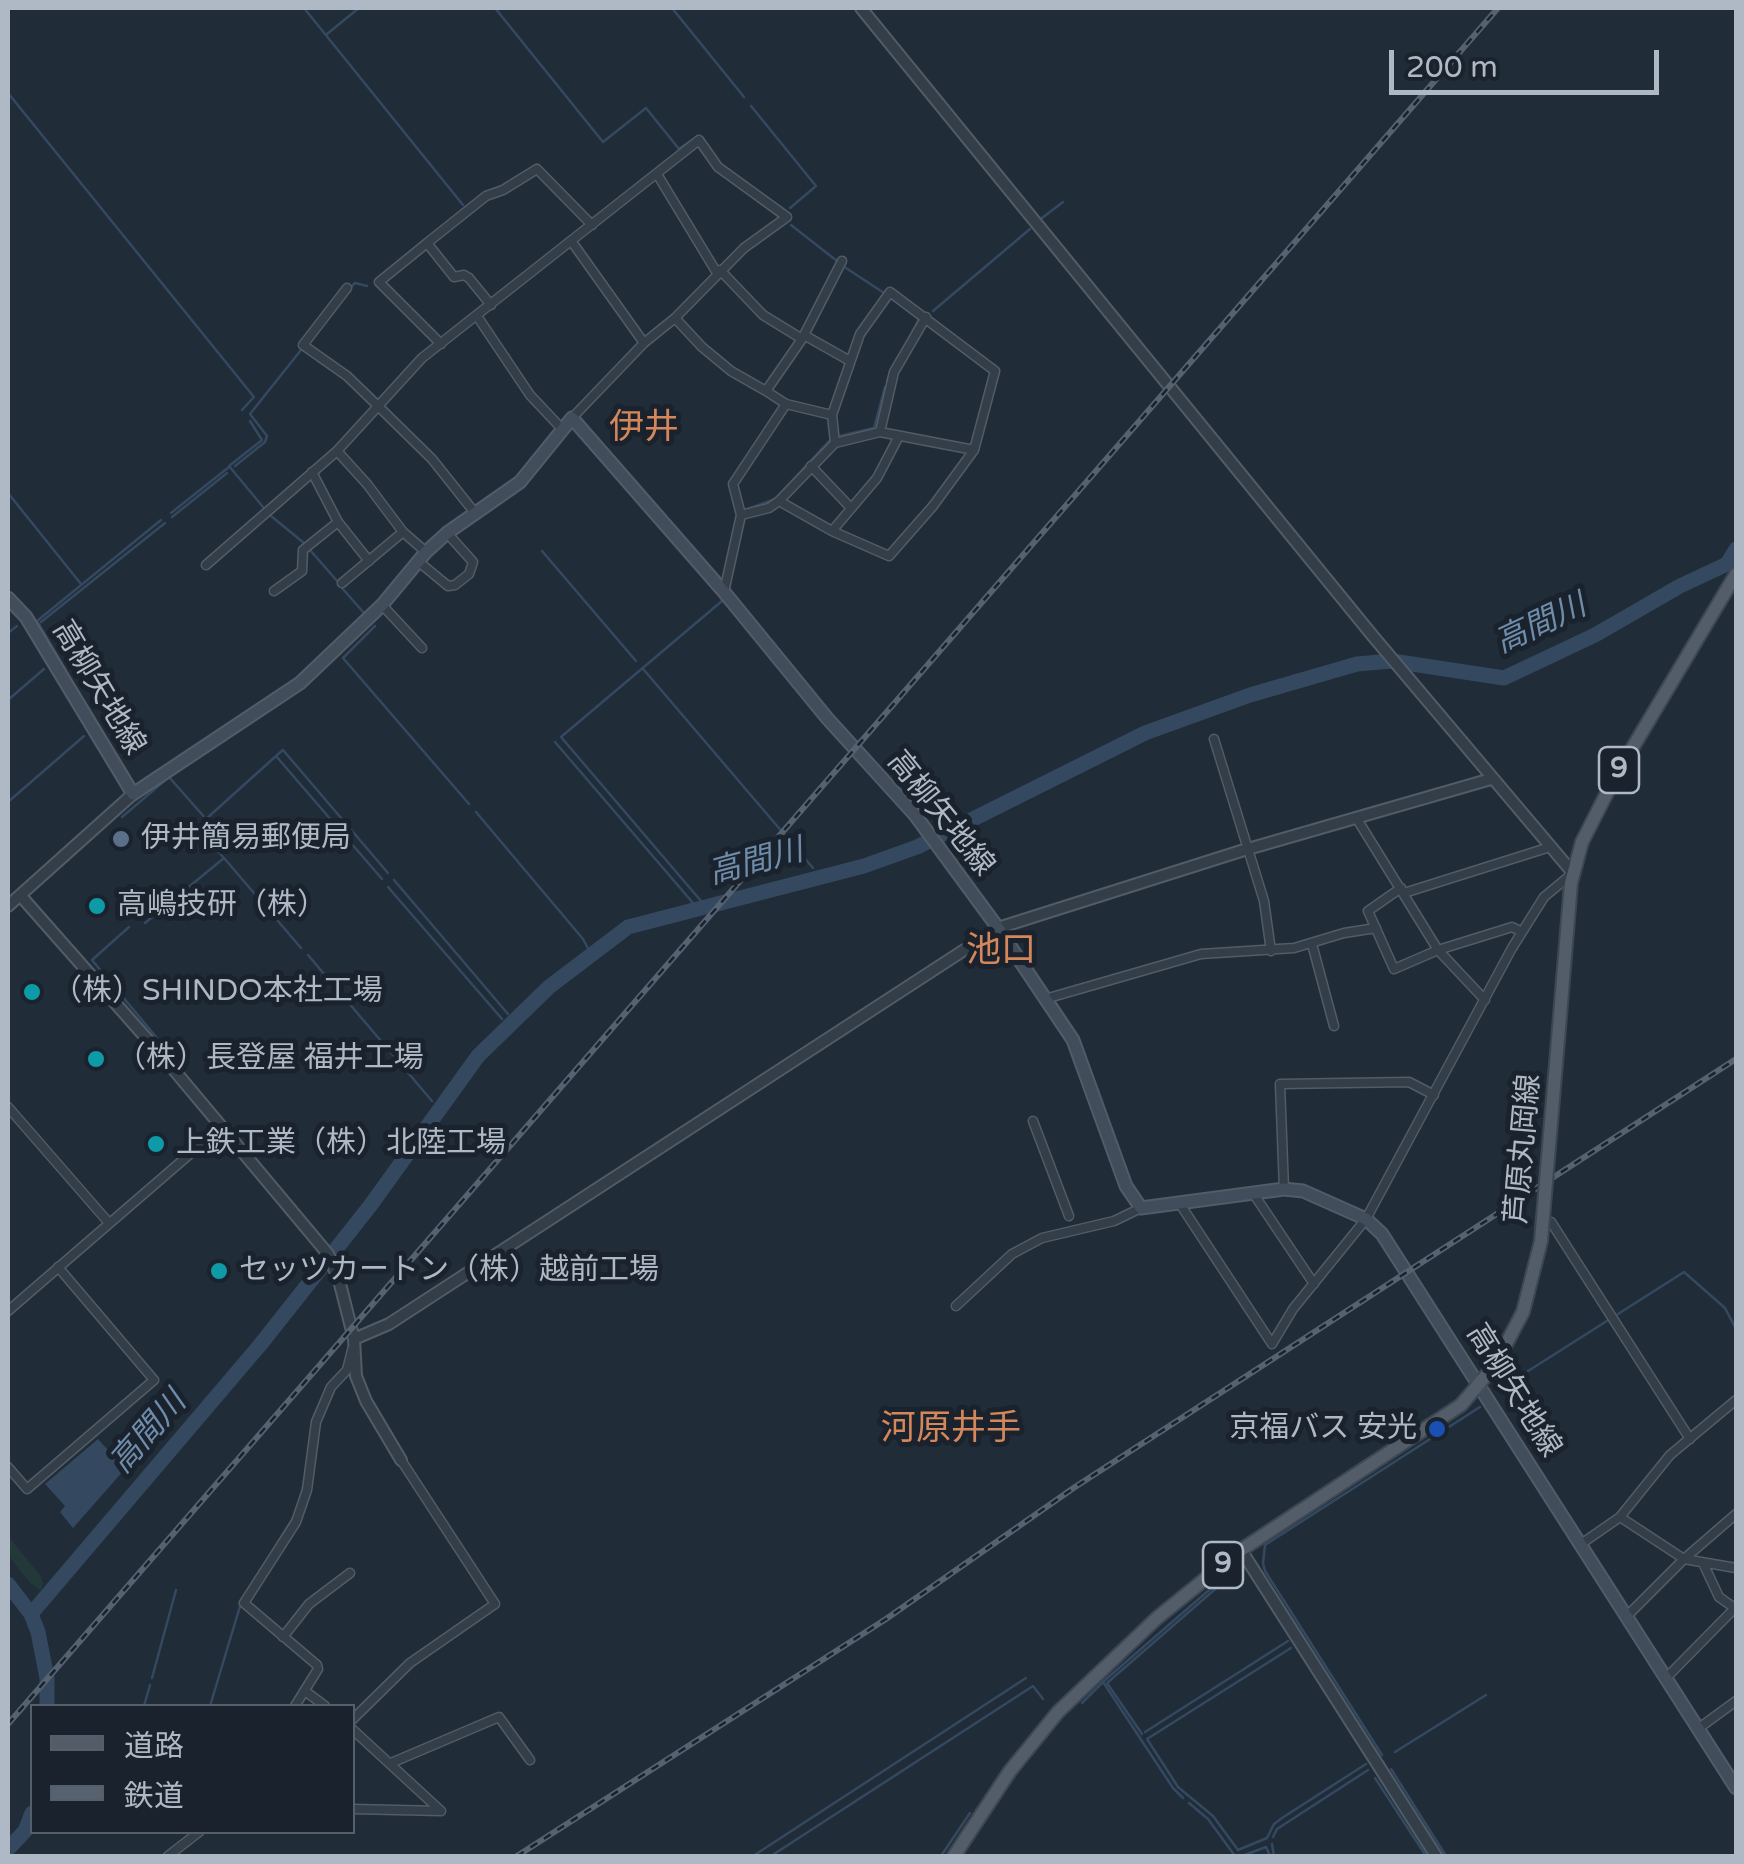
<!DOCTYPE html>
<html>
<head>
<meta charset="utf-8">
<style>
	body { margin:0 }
	#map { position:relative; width:1744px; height:1864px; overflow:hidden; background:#202c38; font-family:"Varela Round","Noto Sans JP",sans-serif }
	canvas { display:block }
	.frame { position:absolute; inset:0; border:10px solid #aeb9c5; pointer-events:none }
	.legend { position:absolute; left:30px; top:1704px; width:325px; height:130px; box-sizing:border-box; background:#1a232d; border:2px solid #555f6a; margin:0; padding:12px 18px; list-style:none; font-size:30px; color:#aeb9c5 }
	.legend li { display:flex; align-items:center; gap:20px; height:50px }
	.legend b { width:50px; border:2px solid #555f6a }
	.scale { position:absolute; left:1389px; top:50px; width:270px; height:45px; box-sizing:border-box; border:5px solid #aeb9c5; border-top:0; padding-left:12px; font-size:30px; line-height:35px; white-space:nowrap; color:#aeb9c5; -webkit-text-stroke:8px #1a232d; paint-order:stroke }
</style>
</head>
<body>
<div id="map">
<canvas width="1744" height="1864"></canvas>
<div class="frame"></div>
<ul class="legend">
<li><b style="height:12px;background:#525d69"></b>道路</li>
<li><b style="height:12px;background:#566270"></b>鉄道</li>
</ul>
<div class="scale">200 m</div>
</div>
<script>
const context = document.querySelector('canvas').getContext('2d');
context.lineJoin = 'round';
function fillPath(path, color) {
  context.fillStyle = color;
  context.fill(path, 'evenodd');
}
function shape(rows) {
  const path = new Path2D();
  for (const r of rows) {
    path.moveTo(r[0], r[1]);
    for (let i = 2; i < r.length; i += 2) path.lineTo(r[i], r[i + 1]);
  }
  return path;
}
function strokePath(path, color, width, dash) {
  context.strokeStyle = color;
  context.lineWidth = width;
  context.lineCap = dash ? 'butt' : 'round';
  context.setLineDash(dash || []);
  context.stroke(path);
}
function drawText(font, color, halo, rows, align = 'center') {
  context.font = font + ' "Varela Round","Noto Sans JP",sans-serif';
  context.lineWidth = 10;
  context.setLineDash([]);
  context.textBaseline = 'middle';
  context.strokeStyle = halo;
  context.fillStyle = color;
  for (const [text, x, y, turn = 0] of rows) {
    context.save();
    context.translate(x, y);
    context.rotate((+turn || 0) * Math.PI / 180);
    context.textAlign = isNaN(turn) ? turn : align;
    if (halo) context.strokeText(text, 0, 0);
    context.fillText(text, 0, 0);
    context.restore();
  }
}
fillPath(shape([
	[8,1536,40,1575,43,1583,41,1591,30,1583,8,1555]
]), '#223839');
fillPath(shape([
	[98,1439,125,1469,73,1528,60,1512,65,1506,45,1484]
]), '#344960');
strokePath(shape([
	[304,8,463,205],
	[495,8,603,142,646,108,679,149,692,140],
	[672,8,744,97],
	[327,34,359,8],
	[8,93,254,397,242,410],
	[751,106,816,186,790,208],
	[700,149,710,162],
	[731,181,778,216],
	[1042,218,1063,202],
	[791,225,837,261],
	[846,268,884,293],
	[351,287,355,283,367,286],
	[933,311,1030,229],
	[906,344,919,319,917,316],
	[887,381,892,368],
	[250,421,262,440,229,466,263,507],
	[840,436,874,428,885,387],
	[235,466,265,442,267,436,250,414,301,350],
	[8,493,81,584],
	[745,510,775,499,830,440],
	[171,513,229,467],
	[271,516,304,543],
	[172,517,227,473],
	[310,550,338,582],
	[542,551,636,661],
	[342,588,364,613],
	[41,622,165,523],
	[375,626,343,658,469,804],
	[8,633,17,626],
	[644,670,813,868],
	[66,671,37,621,161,520],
	[76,688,122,765],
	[8,700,44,669],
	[555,742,693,903],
	[277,755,283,750,388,873],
	[8,802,84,736],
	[476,812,583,939,591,954],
	[122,817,169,777,206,819,197,827,223,857],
	[206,819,276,756,382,879],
	[394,880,508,1014],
	[388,887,502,1019],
	[701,901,561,737,722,601],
	[145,923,224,858,301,948],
	[129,927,92,960,172,1056],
	[308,955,432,1101],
	[1618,1314,1684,1272,1725,1308,1736,1329],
	[1506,1385,1610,1319],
	[274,1549,296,1513,305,1479],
	[252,1583,257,1575],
	[1291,1648,1147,1739,1178,1787,1213,1816,1238,1850,1267,1838,1274,1824,1282,1818,1366,1764],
	[152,1678,176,1590],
	[1104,1681,1231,1571],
	[1082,1703,1103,1682,1173,1788,1183,1798],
	[144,1706,150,1685],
	[210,1706,241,1603],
	[1145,1732,1288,1641],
	[1142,1734,1107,1683,1221,1584],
	[1395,1752,1486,1695],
	[1382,1755,1265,1571,1263,1563,1265,1545,1480,1407],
	[1391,1769,1446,1856],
	[1375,1778,1426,1856],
	[1189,1803,1208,1819,1235,1856],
	[1273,1837,1277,1829,1368,1770],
	[1272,1844,1274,1856],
	[753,1856,1026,1678],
	[771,1856,1033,1686,1043,1699],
	[941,1856,970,1813],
	[1242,1856,1266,1847,1270,1856]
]), '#344960', 2.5);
strokePath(shape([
	[8,1584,31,1614,38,1632,47,1678,47,1706],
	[31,1614,260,1345,370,1206,478,1056,549,987,628,927,864,866,917,847,1145,733,1250,695,1357,664,1392,661,1504,678,1595,635,1680,586,1727,564,1736,549],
	[8,1849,25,1831,32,1813]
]), '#344960', 15);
const minor = shape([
	[657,174,717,273],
	[572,242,644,343],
	[427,243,486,196,503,190,537,169,592,225],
	[720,270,763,315,802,339],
	[347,288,303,345,347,376,378,406,432,459,475,513],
	[477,316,530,395,563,430],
	[675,318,702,347,731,371,766,391],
	[804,335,850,361],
	[441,344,379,282,427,243,454,277,464,275,469,278,491,305],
	[832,415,786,404,766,391,802,339,842,261],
	[880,432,894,372,926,317],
	[337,451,367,484,403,532,426,552],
	[811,466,850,507],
	[312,472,338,522,369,561],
	[779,501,832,531,889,556,933,506,974,450,995,371,890,292,860,334,832,415,835,443],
	[741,515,733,484,786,404],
	[832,531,877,478,899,436],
	[419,562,448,586,455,585,469,574,473,562,447,533],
	[206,565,337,451,422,358,699,140,718,167,787,217,744,248,675,318,644,343,572,418],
	[342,583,403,532],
	[274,591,302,571,303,550,338,522],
	[724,592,741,515,769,508,779,501,835,443,880,432,974,450],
	[382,605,422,648],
	[1214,739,1264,901,1271,951],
	[1357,819,1438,950,1512,927,1522,932],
	[1401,888,1368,911,1394,969,1438,950,1485,1000],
	[1404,893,1550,847],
	[1312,944,1334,1026],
	[1045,999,1201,954,1294,948,1344,933,1376,928],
	[8,1107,109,1223],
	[1033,1121,1069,1216],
	[1284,1189,1280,1084,1409,1082,1434,1095],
	[1253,1193,1314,1284],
	[1180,1204,1272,1344],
	[1551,1222,1690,1439],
	[956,1306,1012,1254,1042,1238,1114,1221,1141,1208],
	[8,1311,220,1128],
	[1272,1344,1293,1309,1366,1219,1512,948,1544,897,1573,873],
	[8,1467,27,1489,154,1380,58,1267],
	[1620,1517,1670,1455,1736,1400],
	[1581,1544,1620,1517,1684,1559,1736,1568],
	[1703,1563,1719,1597,1736,1609],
	[1627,1616,1684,1559,1736,1514],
	[283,1637,309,1604,350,1573],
	[1667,1677,1734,1609],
	[305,1691,325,1706],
	[295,1706,318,1669,317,1665,244,1603,296,1522,307,1490,316,1422,331,1387,347,1370,352,1350],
	[352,1720,410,1663,495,1604,401,1460],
	[1699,1728,1736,1701],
	[352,1729,441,1811],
	[391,1763,499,1717,530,1760],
	[352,1809,441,1811],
	[168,1856,199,1832]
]);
const tertiary = shape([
	[861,8,1372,635,1573,873],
	[20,895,169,1064,328,1254,339,1280,354,1339,356,1376,366,1401,401,1460],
	[8,906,133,794],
	[354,1339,389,1324,998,928,1241,851,1491,779],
	[1241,1550,1436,1856]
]);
const secondary = shape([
	[8,598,26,617,133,794,300,683,382,605,426,552,447,533,520,482,572,418,724,592,827,718,915,815,998,928,1073,1040,1126,1186,1141,1208,1284,1189,1303,1191,1366,1219,1382,1234,1736,1788]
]);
const primary = shape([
	[1560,1016,1571,883,1582,842,1614,779,1736,574],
	[954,1856,1010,1771,1058,1712,1157,1618,1241,1550,1461,1405,1495,1365,1523,1312]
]);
strokePath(minor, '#515c66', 11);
strokePath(tertiary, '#515c66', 14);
strokePath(secondary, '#515c66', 15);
strokePath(primary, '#3d4752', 16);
strokePath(minor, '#343e49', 8);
strokePath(tertiary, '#343e49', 10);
strokePath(secondary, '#424d5c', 11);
strokePath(primary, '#525d69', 12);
const rail = shape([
	[8,1724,1498,8],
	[517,1856,886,1619,1075,1487,1736,1059]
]);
strokePath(rail, '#566270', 6);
strokePath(rail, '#1a232d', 2.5, [8]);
const primaryBridge = shape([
	[1523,1312,1541,1241,1560,1016]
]);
strokePath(primaryBridge, '#3d4752', 16, []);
strokePath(primaryBridge, '#525d69', 12);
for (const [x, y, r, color] of [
	[121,839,10,"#5c6f8a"],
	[97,906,10,"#0f9aa8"],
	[32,992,10,"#0f9aa8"],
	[96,1059,10,"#0f9aa8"],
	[156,1144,10,"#0f9aa8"],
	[219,1271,10,"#0f9aa8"],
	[1437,1429,10,"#1a4fb4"]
]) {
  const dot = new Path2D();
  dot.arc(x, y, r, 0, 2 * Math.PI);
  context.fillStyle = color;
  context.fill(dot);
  strokePath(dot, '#1a232d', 4);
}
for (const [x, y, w] of [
	[1619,770,40],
	[1223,1565,40]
]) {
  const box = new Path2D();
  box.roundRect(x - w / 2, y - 23, w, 46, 8);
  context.fillStyle = '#1a232d';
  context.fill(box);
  strokePath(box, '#aeb9c5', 2.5);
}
drawText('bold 28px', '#aeb9c5', null, [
	["9",1619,770],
	["9",1223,1565]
]);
drawText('30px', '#aeb9c5', '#1a232d', [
	["高柳矢地線",98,688,59],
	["高柳矢地線",940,814,51],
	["芦原丸岡線",1524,1149,-85],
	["高柳矢地線",1513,1391,58]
]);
drawText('30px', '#aeb9c5', '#1a232d', [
	["伊井簡易郵便局",141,839],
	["高嶋技研（株）",117,906],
	["（株）SHINDO本社工場",52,992],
	["（株）長登屋 福井工場",116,1059],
	["上鉄工業（株）北陸工場",176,1144],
	["セッツカートン（株）越前工場",239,1271],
	["京福バス 安光",1417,1429,"right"]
], 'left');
drawText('italic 32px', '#6f8caa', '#1a232d', [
	["高間川",1541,625,-25],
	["高間川",756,863,-15],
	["高間川",149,1433,-49]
]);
drawText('35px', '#d3875b', '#1a232d', [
	["伊井",644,429],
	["池口",1001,952],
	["河原井手",951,1430]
]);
</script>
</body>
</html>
